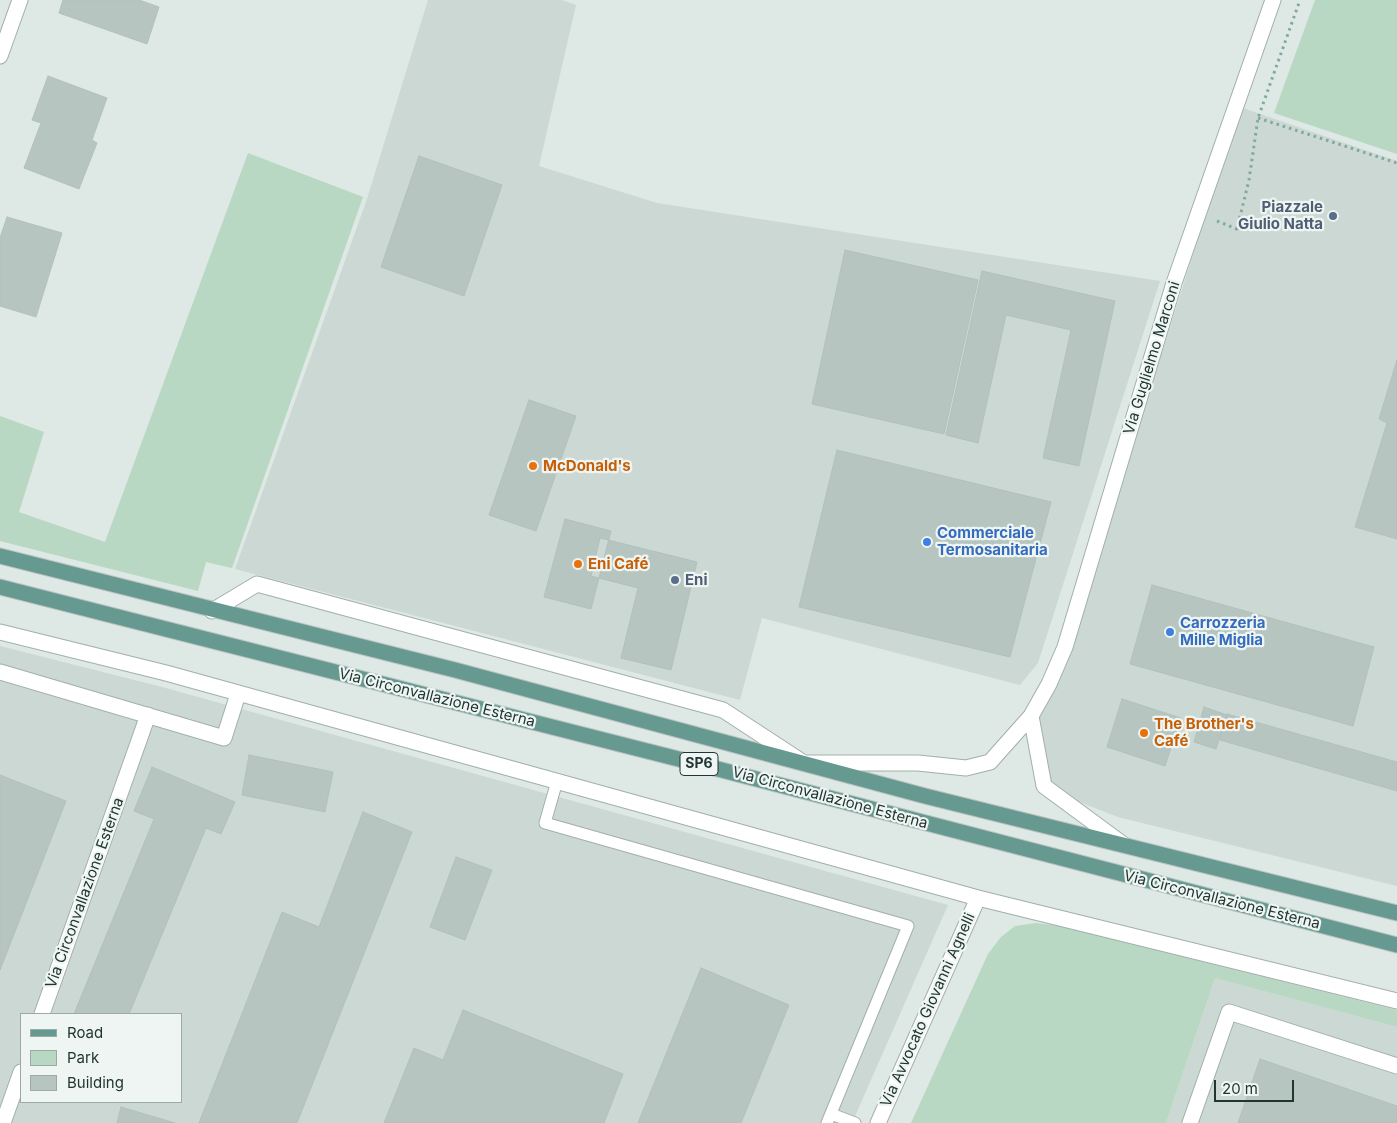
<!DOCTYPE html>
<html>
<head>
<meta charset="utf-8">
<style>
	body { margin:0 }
	#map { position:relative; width:1397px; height:1123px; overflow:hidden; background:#dee8e4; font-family:Inter,sans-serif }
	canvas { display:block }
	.legend { position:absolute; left:20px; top:1013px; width:162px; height:90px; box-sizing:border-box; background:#eef5f2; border:1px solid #9ca9a5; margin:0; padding:6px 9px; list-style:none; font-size:15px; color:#213632 }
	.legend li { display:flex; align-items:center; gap:10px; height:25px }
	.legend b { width:25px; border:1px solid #9ca9a5 }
	.scale { position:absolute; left:1214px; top:1080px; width:80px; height:22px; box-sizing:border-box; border:2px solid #213632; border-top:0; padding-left:6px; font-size:15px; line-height:18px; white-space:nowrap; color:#213632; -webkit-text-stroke:4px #eef5f2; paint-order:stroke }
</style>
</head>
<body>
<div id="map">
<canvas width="1397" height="1123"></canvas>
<ul class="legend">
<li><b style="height:6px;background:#669a90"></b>Road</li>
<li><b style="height:14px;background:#b8d8c3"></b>Park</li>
<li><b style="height:14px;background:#b7c5c0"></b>Building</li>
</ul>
<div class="scale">20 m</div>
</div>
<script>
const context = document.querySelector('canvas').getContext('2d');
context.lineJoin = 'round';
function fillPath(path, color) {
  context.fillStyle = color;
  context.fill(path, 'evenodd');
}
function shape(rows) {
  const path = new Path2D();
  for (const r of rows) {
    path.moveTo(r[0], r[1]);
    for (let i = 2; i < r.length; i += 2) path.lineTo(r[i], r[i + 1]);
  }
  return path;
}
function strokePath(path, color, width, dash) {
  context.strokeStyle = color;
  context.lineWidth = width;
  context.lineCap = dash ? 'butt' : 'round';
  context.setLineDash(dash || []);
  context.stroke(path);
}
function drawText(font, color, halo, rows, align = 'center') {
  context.font = font + ' Inter,sans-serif';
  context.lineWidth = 4.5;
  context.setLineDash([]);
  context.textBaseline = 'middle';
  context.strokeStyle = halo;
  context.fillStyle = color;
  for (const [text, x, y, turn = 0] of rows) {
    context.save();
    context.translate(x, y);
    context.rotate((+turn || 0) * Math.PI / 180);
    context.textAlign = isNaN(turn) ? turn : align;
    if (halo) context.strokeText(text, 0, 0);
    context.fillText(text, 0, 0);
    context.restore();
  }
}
fillPath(shape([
	[428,0,562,0,576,5,539,166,657,203,1160,281,1038,663,1020,685,762,618,740,700,235,569,367,199],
	[1240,107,1397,161,1397,886,1118,817,1051,791,1034,716,1067,650],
	[0,646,162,687,948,905,852,1123,0,1123],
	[21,1014,181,1014,181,1102,21,1102],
	[1215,978,1397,1027,1397,1123,1166,1123]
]), '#ccd8d3');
fillPath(shape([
	[1315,0,1397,0,1397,154,1274,113],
	[248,153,363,197,232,568,206,562,198,591,0,541,0,416,44,432,19,512,105,542],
	[1036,923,1059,926,1397,1010,1397,1027,1215,978,1166,1123,911,1123,988,954,1001,937,1015,926]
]), '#b8d8c3');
const building = shape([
	[63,0,139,0,159,7,147,44,59,13,63,0],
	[48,76,107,98,92,140,97,143,79,189,24,168,41,123,32,120,48,76],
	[419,156,502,185,464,296,381,267,419,156],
	[7,217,62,233,36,317,0,306,0,238,7,217],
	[845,250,978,280,944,434,812,404,845,250],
	[982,271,1115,301,1079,466,1043,458,1071,330,1006,315,978,443,946,435,982,271],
	[1397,360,1397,539,1355,527,1387,423,1379,419,1397,360],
	[529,400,576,416,536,531,489,515,529,400],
	[837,450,1051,502,1010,657,799,607,837,450],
	[565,519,611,531,591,609,544,597,565,519],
	[600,538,697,562,671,670,621,658,638,588,591,576,600,538],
	[1152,585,1374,647,1353,726,1130,664,1152,585],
	[1122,699,1181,718,1165,766,1107,747,1122,699],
	[1204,707,1227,715,1216,749,1194,742,1204,707],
	[1227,714,1397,762,1397,791,1220,740,1227,714],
	[249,755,333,772,325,812,242,795,249,755],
	[152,767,235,802,221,834,206,828,129,1014,74,1014,154,819,134,811,152,767],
	[0,775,66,801,0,970,0,775],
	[363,812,412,832,297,1123,199,1123,282,912,319,927,363,812],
	[456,857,492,870,465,940,430,927,456,857],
	[701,968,789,1005,741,1123,638,1123,701,968],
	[463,1010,623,1074,604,1123,384,1123,414,1048,443,1060,463,1010],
	[1260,1059,1397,1106,1397,1123,1238,1123,1260,1059],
	[121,1107,175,1123,117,1123,121,1107]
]);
fillPath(building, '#b7c5c0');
strokePath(building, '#b1c1bb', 1);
const service = shape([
	[557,781,545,823,908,926,827,1123],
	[831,1114,855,1123]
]);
const minor = shape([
	[0,56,20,0],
	[212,611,257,584,723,710,804,763,918,763,966,768,990,762,1031,716,1049,684,1065,647,1174,283,1273,0],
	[0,632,166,673,978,898,1397,1001],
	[0,672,224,738,238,694],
	[1031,716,1044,786,1124,845],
	[42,1014,148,715],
	[3,1123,21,1072],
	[878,1123,978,898],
	[1190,1123,1229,1012,1397,1066]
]);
const primary = shape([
	[0,556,455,670,925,796,1397,913],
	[0,587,714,768,1397,945]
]);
strokePath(service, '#a2afab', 13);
strokePath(minor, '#a2afab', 17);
strokePath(primary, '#bcc3c2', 17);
strokePath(shape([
	[1258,118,1397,163],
	[1217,221,1237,229,1249,180,1258,118,1300,0]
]), '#81a99f', 3, [2.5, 4]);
strokePath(service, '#fff', 11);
strokePath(minor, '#fff', 15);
strokePath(primary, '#669a90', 15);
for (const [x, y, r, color] of [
	[1333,216,5,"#5c6f8a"],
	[533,466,5,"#e8710a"],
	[927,542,5,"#3f7fe0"],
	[578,564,5,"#e8710a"],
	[675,580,5,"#5c6f8a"],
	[1170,632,5,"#3f7fe0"],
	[1144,733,5,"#e8710a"]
]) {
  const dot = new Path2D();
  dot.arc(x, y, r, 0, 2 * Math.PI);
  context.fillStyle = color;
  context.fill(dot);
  strokePath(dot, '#eef5f2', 2);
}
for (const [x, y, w] of [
	[699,764,38]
]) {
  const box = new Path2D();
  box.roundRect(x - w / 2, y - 11.5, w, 23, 4);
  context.fillStyle = '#eef5f2';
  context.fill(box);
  strokePath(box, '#213632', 1);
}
drawText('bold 14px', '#213632', null, [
	["SP6",699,764]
]);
drawText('bold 15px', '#4e5e75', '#eef5f2', [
	["Piazzale",1323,207],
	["Giulio Natta",1323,224],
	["Eni",685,580,"left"]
], 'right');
drawText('15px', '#213632', '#eef5f2', [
	["Via Guglielmo Marconi",1152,358,-73],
	["Via Circonvallazione Esterna",437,698,14],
	["Via Circonvallazione Esterna",830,798,15],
	["Via Circonvallazione Esterna",85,893,-70],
	["Via Circonvallazione Esterna",1222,900,14],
	["Via Avvocato Giovanni Agnelli",928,1010,-66]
]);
drawText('bold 15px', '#c56008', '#eef5f2', [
	["McDonald's",543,466],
	["Eni Café",588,564],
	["The Brother's",1154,724],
	["Café",1154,741]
], 'left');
drawText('bold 15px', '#366cbe', '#eef5f2', [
	["Commerciale",937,533],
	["Termosanitaria",937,550],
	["Carrozzeria",1180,623],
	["Mille Miglia",1180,640]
], 'left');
</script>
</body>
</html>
